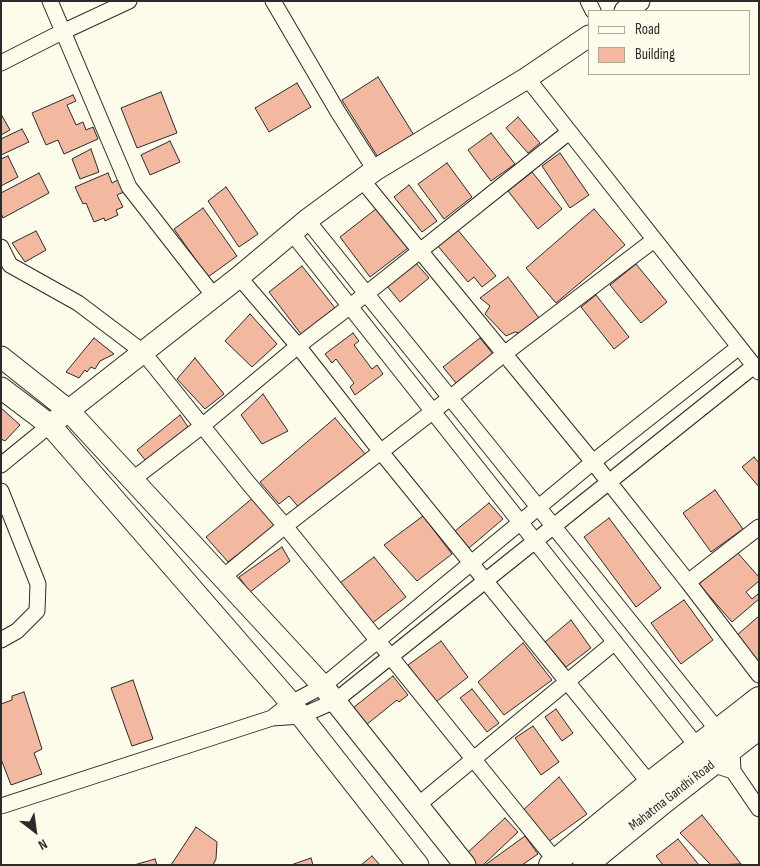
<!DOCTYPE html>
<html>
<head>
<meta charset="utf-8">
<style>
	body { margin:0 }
	#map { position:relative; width:760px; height:866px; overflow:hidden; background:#fdfbea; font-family:"Sofia Sans Condensed",sans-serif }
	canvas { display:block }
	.frame { position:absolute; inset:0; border:2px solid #2b2b2b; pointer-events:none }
	.legend { position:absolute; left:588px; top:10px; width:162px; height:65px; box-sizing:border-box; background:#fdfbea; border:1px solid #a9a89e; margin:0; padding:6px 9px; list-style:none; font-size:15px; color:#2b2b2b }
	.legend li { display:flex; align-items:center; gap:10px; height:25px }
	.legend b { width:25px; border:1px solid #a9a89e }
	.north { position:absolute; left:10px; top:806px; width:50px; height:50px; -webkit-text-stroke:4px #fdfbea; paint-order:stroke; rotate:150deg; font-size:14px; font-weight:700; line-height:20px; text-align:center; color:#2b2b2b }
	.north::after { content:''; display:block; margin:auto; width:18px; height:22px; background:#2b2b2b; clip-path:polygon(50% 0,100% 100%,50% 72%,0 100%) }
</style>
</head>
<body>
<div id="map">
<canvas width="760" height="866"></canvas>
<div class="frame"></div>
<ul class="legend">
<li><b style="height:6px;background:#fdfbea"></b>Road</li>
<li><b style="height:14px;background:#f2b8a0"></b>Building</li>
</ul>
<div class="north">N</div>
</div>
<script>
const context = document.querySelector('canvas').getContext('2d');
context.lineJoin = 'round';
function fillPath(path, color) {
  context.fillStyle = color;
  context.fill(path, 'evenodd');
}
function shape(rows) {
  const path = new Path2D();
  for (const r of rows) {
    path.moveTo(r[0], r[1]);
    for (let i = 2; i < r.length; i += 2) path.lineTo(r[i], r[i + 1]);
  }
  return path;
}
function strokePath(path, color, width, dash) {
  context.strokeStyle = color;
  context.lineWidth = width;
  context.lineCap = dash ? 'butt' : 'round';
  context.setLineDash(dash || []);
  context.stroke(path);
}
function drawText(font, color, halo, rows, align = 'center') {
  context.font = font + ' "Sofia Sans Condensed",sans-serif';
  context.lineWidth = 4;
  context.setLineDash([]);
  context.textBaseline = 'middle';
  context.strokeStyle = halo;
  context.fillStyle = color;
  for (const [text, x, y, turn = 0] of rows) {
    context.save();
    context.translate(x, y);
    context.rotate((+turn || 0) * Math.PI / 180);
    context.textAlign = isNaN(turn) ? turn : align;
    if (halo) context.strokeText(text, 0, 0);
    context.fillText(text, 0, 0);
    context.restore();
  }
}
const building = shape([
	[378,77,417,140,381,162,342,100,378,77],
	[297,83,311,107,269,132,255,108,297,83],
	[161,92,177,133,137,148,121,108,161,92],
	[73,95,76,101,67,105,76,125,83,122,86,130,93,127,98,139,64,154,58,140,46,145,32,113,73,95],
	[1,114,10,130,1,135,1,114],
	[518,117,540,143,528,153,506,128,518,117],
	[22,129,29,142,1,155,1,139,22,129],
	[491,133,515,164,491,181,468,150,491,133],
	[170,141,180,162,150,175,141,155,170,141],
	[91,149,99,172,80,179,72,159,91,149],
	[560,153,589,195,570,208,542,166,560,153],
	[8,156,18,177,1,186,1,159,8,156],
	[447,163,472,197,444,219,418,184,447,163],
	[532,172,562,209,538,229,508,191,532,172],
	[39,173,49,193,3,218,1,213,1,193,39,173],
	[108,173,112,183,118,180,124,192,117,195,123,207,116,210,118,215,105,221,104,218,94,222,86,203,83,204,75,187,108,173],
	[409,185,437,221,422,232,394,197,409,185],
	[226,187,258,234,239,247,208,201,226,187],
	[203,208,237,256,208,277,174,229,203,208],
	[376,209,408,248,370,277,340,237,376,209],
	[594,209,625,245,556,303,526,268,594,209],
	[457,229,496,276,482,287,474,277,468,282,437,245,457,229],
	[36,231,46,250,25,262,12,243,36,231],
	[415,262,429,278,400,302,386,285,415,262],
	[636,264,667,302,641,323,610,285,636,264],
	[302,266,335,308,301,334,269,292,302,266],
	[508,277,539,318,519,333,515,332,506,336,485,314,490,306,480,298,508,277],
	[596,295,629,337,614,349,581,307,596,295],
	[250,314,277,344,252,367,225,341,250,314],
	[353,333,359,341,354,345,372,369,377,365,383,374,355,395,350,387,354,383,336,359,332,363,325,354,353,333],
	[94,338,114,354,100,361,95,369,91,367,87,372,85,370,79,378,66,372,94,338],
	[480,338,493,354,456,383,443,367,480,338],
	[195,358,224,394,205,409,177,379,195,358],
	[263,394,288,431,262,444,241,415,263,394],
	[1,408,20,425,5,441,1,439,1,408],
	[180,415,188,427,146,461,137,450,180,415],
	[335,418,366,455,301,510,289,496,279,504,260,482,335,418],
	[754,457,759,463,759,487,742,467,754,457],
	[715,490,743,529,711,552,683,513,715,490],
	[254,497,276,525,228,562,206,537,254,497],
	[489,503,503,519,469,548,455,531,489,503],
	[423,516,452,554,417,581,384,545,423,516],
	[609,518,661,588,636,607,584,537,609,518],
	[282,547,290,561,250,592,239,577,282,547],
	[736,551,759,577,759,581,746,592,752,599,758,594,759,599,732,622,699,584,736,551],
	[374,557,406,597,371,624,340,583,374,557],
	[684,600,713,640,681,664,651,623,684,600],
	[759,616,759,666,736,636,759,616],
	[571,620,591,648,566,667,545,642,571,620],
	[441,641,468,677,436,702,408,665,441,641],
	[523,643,552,680,504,715,478,682,523,643],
	[393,676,408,695,399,702,397,700,366,725,353,708,393,676],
	[133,680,153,739,132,746,111,688,133,680],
	[472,689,499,723,487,732,460,698,472,689],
	[24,692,42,749,34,753,42,774,11,785,1,759,1,704,12,700,12,696,24,692],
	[556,709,573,733,562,741,545,717,556,709],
	[533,726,559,762,541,775,515,738,533,726],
	[559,777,587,814,548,842,521,812,559,777],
	[702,815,741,864,711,865,680,833,702,815],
	[505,818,518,832,483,865,476,865,466,854,505,818],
	[196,827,217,842,216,859,213,865,171,865,196,827],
	[525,836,538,854,522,865,485,865,525,836],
	[678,839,699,865,663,865,656,856,678,839],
	[372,856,380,865,361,865,372,856],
	[311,858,313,865,291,865,311,858],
	[155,859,157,865,134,865,155,859]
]);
fillPath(building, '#f2b8a0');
strokePath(building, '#2b2b2b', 1);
const street = shape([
	[50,1,129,187,214,296],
	[273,1,338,112,375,170],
	[588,1,593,11],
	[1,63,56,35,129,1],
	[527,78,759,372],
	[362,180,593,462,688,582],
	[292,233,711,764,733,771,732,748,307,220],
	[1,247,10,265,78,303,143,352,249,484,285,526,559,865],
	[239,277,298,346,381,452,655,790],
	[739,347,593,462,323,686,291,703,272,718,301,716,335,701,754,366],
	[1,465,50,425],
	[132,480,202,426,298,346,366,294,569,132],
	[1,491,38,584,37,611,17,631,1,640],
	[759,527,688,582,759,675],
	[223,577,285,526,450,398,504,354,654,240],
	[733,771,759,809],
	[418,805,615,642],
	[1,806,272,718]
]);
const secondary = shape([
	[625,11,639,1],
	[1,357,68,410,323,686,465,865],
	[1,388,50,425,291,703,418,865],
	[50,425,239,277,307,220,375,170,527,78,589,36]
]);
const primary = shape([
	[551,865,650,784,759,699],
	[585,865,664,801,759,727]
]);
strokePath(street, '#2b2b2b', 17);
strokePath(secondary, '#2b2b2b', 23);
strokePath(primary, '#2b2b2b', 26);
strokePath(street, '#fdfbea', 15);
strokePath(secondary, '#fdfbea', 21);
strokePath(primary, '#fdfbea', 24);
drawText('14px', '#2b2b2b', '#fdfbea', [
	["Mahatma Gandhi Road",672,796,-38]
]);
</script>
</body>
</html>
